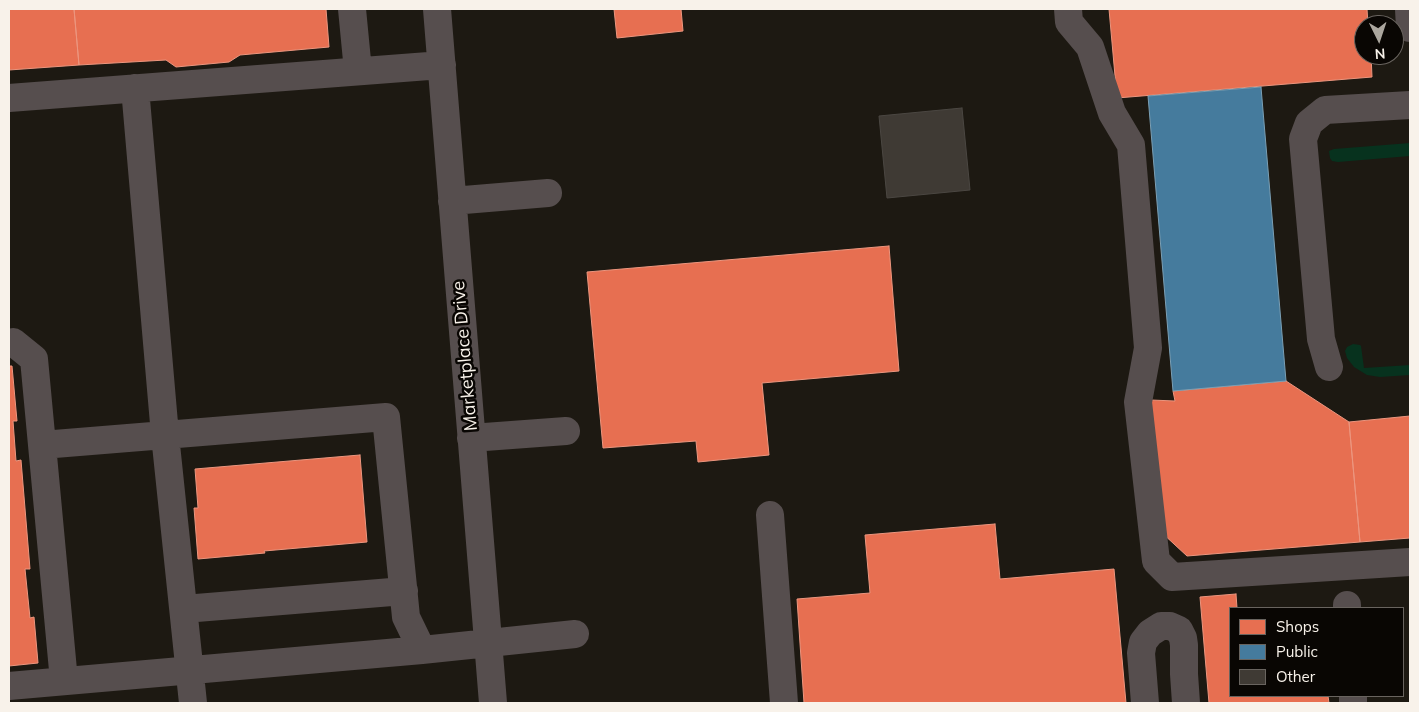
<!DOCTYPE html>
<html>
<head>
<meta charset="utf-8">
<style>
	body { margin:0 }
	#map { position:relative; width:1419px; height:712px; overflow:hidden; background:#1d1912; font-family:Mulish,sans-serif }
	canvas { display:block }
	.frame { position:absolute; inset:0; border:10px solid #f8f2ea; pointer-events:none }
	.legend { position:absolute; left:1229px; top:607px; width:175px; height:90px; box-sizing:border-box; background:#090603; border:1px solid #69645f; margin:0; padding:6px 9px; list-style:none; font-size:15px; color:#f8f2ea }
	.legend li { display:flex; align-items:center; gap:10px; height:25px }
	.legend b { width:25px; border:1px solid #69645f }
	.north { position:absolute; left:1354px; top:15px; width:50px; height:50px; box-sizing:border-box; background:#090603; border:1px solid #69645f; border-radius:50%; rotate:176deg; font-size:14px; font-weight:700; line-height:20px; text-align:center; color:#f8f2ea }
	.north::after { content:''; display:block; margin:auto; width:18px; height:22px; background:#aba69e; clip-path:polygon(50% 0,100% 100%,50% 72%,0 100%) }
</style>
</head>
<body>
<div id="map">
<canvas width="1419" height="712"></canvas>
<div class="frame"></div>
<ul class="legend">
<li><b style="height:14px;background:#e76f51"></b>Shops</li>
<li><b style="height:14px;background:#457b9d"></b>Public</li>
<li><b style="height:14px;background:#3f3a34"></b>Other</li>
</ul>
<div class="north">N</div>
</div>
<script>
const context = document.querySelector('canvas').getContext('2d');
context.lineJoin = 'round';
function fillPath(path, color) {
  context.fillStyle = color;
  context.fill(path, 'evenodd');
}
function shape(rows) {
  const path = new Path2D();
  for (const r of rows) {
    path.moveTo(r[0], r[1]);
    for (let i = 2; i < r.length; i += 2) path.lineTo(r[i], r[i + 1]);
  }
  return path;
}
function strokePath(path, color, width, dash) {
  context.strokeStyle = color;
  context.lineWidth = width;
  context.lineCap = dash ? 'butt' : 'round';
  context.setLineDash(dash || []);
  context.stroke(path);
}
function drawText(font, color, halo, rows, align = 'center') {
  context.font = font + ' Mulish,sans-serif';
  context.lineWidth = 5;
  context.setLineDash([]);
  context.textBaseline = 'middle';
  context.strokeStyle = halo;
  context.fillStyle = color;
  for (const [text, x, y, turn = 0] of rows) {
    context.save();
    context.translate(x, y);
    context.rotate((+turn || 0) * Math.PI / 180);
    context.textAlign = isNaN(turn) ? turn : align;
    if (halo) context.strokeText(text, 0, 0);
    context.fillText(text, 0, 0);
    context.restore();
  }
}
fillPath(shape([
	[1410,143,1410,156,1338,162,1332,161,1330,158,1329,151,1334,149],
	[1353,344,1360,345,1361,346,1364,368,1410,365,1410,375,1380,377,1367,375,1354,367,1347,358,1345,351,1347,347]
]), '#07321e');
const shops = shape([
	[9,9,74,9,79,65,9,70,9,9],
	[74,9,326,9,329,47,240,55,229,62,176,67,166,60,79,65,74,9],
	[614,9,681,9,683,31,617,38,614,9],
	[1109,9,1367,9,1368,25,1364,25,1364,55,1371,55,1372,77,1117,98,1109,9],
	[889,246,899,371,762,383,769,455,698,462,696,441,603,448,587,272,889,246],
	[9,366,12,366,17,421,13,421,16,461,21,460,30,569,25,569,30,618,34,617,38,663,9,666,9,366],
	[1286,381,1349,422,1360,542,1187,556,1161,532,1151,400,1175,401,1173,391,1286,381],
	[1410,416,1410,538,1360,542,1349,422,1410,416],
	[360,455,367,542,264,551,265,553,198,559,194,508,198,508,195,469,360,455],
	[995,524,1000,579,1114,569,1126,703,804,703,797,599,870,593,865,535,995,524],
	[1236,594,1237,608,1230,608,1230,696,1328,696,1329,703,1209,703,1200,597,1236,594]
]);
fillPath(shops, '#e76f51');
strokePath(shops, '#ec967f', 1);
const public = shape([
	[1261,87,1286,381,1173,391,1148,96,1261,87]
]);
fillPath(public, '#457b9d');
strokePath(public, '#7b9fb4', 1);
const building = shape([
	[962,108,970,190,887,198,879,116,962,108]
]);
fillPath(building, '#3f3a34');
strokePath(building, '#4b4742', 1);
strokePath(shape([
	[352,9,358,71],
	[437,9,493,703],
	[1068,9,1069,22,1090,47,1112,113,1131,145,1148,348,1138,402,1156,561,1172,577,1410,562],
	[1409,9,1410,28],
	[135,88,165,435,193,703],
	[9,98,442,65],
	[452,201,548,193],
	[9,343,13,342,34,359,64,681],
	[1329,367,1321,339,1303,139,1309,123,1325,110,1410,105],
	[471,438,566,431],
	[42,445,386,417,406,617,422,650],
	[770,515,784,703],
	[1347,605,1347,608],
	[184,609,404,591],
	[9,686,422,650,575,634],
	[1353,696,1353,703],
	[1145,703,1141,653,1143,642,1150,633,1161,626,1170,626,1179,630,1183,638,1184,645,1184,674,1186,703]
]), '#564e4e', 28);
drawText('18px', '#f8f2ea', '#090603', [
	["Marketplace Drive",465,356,-95]
]);
</script>
</body>
</html>
